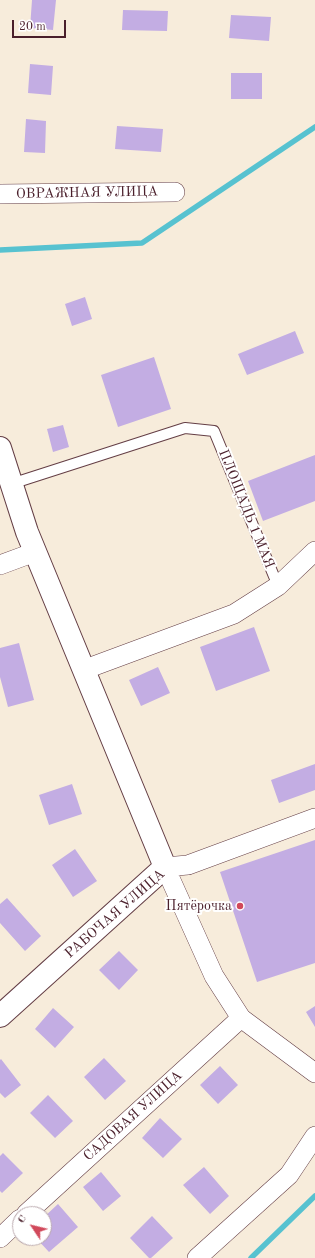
<!DOCTYPE html>
<html>
<head>
<meta charset="utf-8">
<style>
	body { margin:0 }
	#map { position:relative; width:315px; height:1258px; overflow:hidden; background:#f7ecdb; font-family:"Old Standard TT",serif }
	canvas { display:block }
	.north { position:absolute; left:12px; top:1206px; width:40px; height:40px; box-sizing:border-box; background:#fff; border:1px solid #b7a5aa; border-radius:50%; rotate:305deg; font-size:11px; font-weight:700; line-height:16px; text-align:center; color:#4a1f2b }
	.north::after { content:''; display:block; margin:auto; width:14px; height:18px; background:#d1495b; clip-path:polygon(50% 0,100% 100%,50% 72%,0 100%) }
	.scale { position:absolute; left:12px; top:20px; width:54px; height:18px; box-sizing:border-box; border:2px solid #4a1f2b; border-top:0; padding-left:5px; font-size:12px; line-height:14px; white-space:nowrap; color:#4a1f2b; -webkit-text-stroke:3px #fff; paint-order:stroke }
</style>
</head>
<body>
<div id="map">
<canvas width="315" height="1258"></canvas>
<div class="north">С</div>
<div class="scale">20 m</div>
</div>
<script>
const context = document.querySelector('canvas').getContext('2d');
context.lineJoin = 'round';
function shape(rows) {
  const path = new Path2D();
  for (const r of rows) {
    path.moveTo(r[0], r[1]);
    for (let i = 2; i < r.length; i += 2) path.lineTo(r[i], r[i + 1]);
  }
  return path;
}
function strokePath(path, color, width, dash) {
  context.strokeStyle = color;
  context.lineWidth = width;
  context.lineCap = dash ? 'butt' : 'round';
  context.setLineDash(dash || []);
  context.stroke(path);
}
function fillPath(path, color) {
  context.fillStyle = color;
  context.fill(path, 'evenodd');
}
function drawText(font, color, halo, rows, align = 'center') {
  context.font = font + ' "Old Standard TT",serif';
  context.lineWidth = 4;
  context.setLineDash([]);
  context.textBaseline = 'middle';
  context.strokeStyle = halo;
  context.fillStyle = color;
  for (const [text, x, y, turn = 0] of rows) {
    context.save();
    context.translate(x, y);
    context.rotate((+turn || 0) * Math.PI / 180);
    context.textAlign = isNaN(turn) ? turn : align;
    if (halo) context.strokeText(text, 0, 0);
    context.fillText(text, 0, 0);
    context.restore();
  }
}
strokePath(shape([
	[0,250,142,243,315,127],
	[251,1258,315,1196]
]), '#57c2d0', 5.5);
fillPath(shape([
	[32,0,56,0,53,30,30,28],
	[123,10,168,11,167,31,122,30],
	[231,15,271,17,269,41,229,38],
	[30,64,53,66,51,95,28,93],
	[231,73,262,73,262,99,231,99],
	[26,119,46,121,45,153,24,152],
	[117,126,163,129,161,152,115,149],
	[85,297,92,319,72,326,65,304],
	[295,331,304,353,247,375,238,354],
	[154,357,171,409,118,427,101,375],
	[63,425,69,447,53,452,47,429],
	[315,455,315,501,263,521,248,481],
	[254,627,270,671,216,691,200,647],
	[19,643,34,700,8,707,0,677,0,648],
	[158,667,170,693,141,706,129,680],
	[315,764,315,790,279,803,271,780],
	[72,784,82,814,49,825,39,795],
	[315,840,315,963,257,982,220,872],
	[75,849,97,881,73,897,52,865],
	[7,898,41,936,25,951,0,923,0,904],
	[119,951,138,970,119,990,99,970],
	[315,1006,315,1027,306,1012],
	[53,1008,74,1027,55,1048,35,1029],
	[104,1058,126,1081,105,1100,84,1077],
	[1,1059,21,1085,5,1098,0,1093,0,1060],
	[220,1066,238,1085,218,1104,200,1085],
	[48,1095,73,1121,55,1138,30,1113],
	[160,1118,182,1139,163,1158,142,1138],
	[3,1153,23,1173,2,1193,0,1191,0,1156],
	[204,1167,229,1196,210,1214,183,1185],
	[101,1172,121,1196,103,1211,83,1187],
	[58,1204,78,1227,49,1252,36,1238,44,1238,44,1217],
	[152,1216,173,1238,151,1258,149,1258,130,1238]
]), '#c3ade3');
const lane = shape([
	[11,484,185,428,214,431,278,586]
]);
const street = shape([
	[0,194,175,192],
	[0,565,35,552],
	[83,670,234,614,278,586,315,551],
	[315,818,188,865,165,867,214,976,241,1018,315,1073],
	[26,1214,241,1018],
	[0,1238,20,1219],
	[197,1258,289,1175,315,1136]
]);
const secondary = shape([
	[0,448,27,532,165,867,0,1016]
]);
strokePath(lane, '#643e45', 12);
strokePath(street, '#643e45', 20);
strokePath(secondary, '#643e45', 24);
strokePath(lane, '#fff', 10);
strokePath(street, '#fff', 19);
strokePath(secondary, '#fff', 22);
for (const [x, y, r, color] of [
	[240,906,4,"#d1495b"]
]) {
  const dot = new Path2D();
  dot.arc(x, y, r, 0, 2 * Math.PI);
  context.fillStyle = color;
  context.fill(dot);
  strokePath(dot, '#fff', 1.5);
}
drawText('14px', '#4a1f2b', '#fff', [
	["ОВРАЖНАЯ УЛИЦА",87,193,-1],
	["ПЛОЩАДЬ 1 МАЯ",246,509,68],
	["РАБОЧАЯ УЛИЦА",115,914,-41],
	["САДОВАЯ УЛИЦА",133,1116,-42]
]);
drawText('14px', '#4a1f2b', '#fff', [
	["Пятёрочка",232,906]
], 'right');
</script>
</body>
</html>
